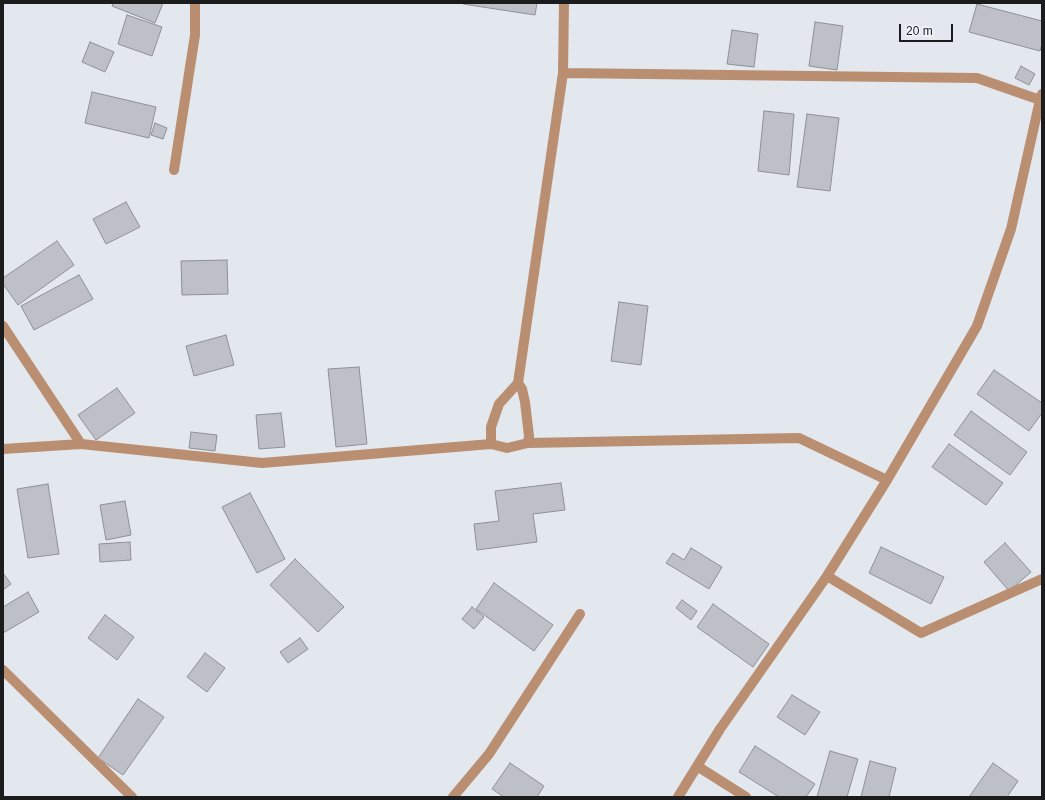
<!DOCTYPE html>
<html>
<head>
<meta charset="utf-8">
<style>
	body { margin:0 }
	#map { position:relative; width:1045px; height:800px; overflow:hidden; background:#e3e7ee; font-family:Arial,sans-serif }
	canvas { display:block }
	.frame { position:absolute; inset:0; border:4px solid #1a1c1e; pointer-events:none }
	.scale { position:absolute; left:899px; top:24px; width:54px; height:18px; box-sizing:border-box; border:2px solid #1a1c1e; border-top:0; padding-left:5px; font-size:12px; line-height:14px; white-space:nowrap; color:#1a1c1e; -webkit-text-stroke:3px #f0f4fb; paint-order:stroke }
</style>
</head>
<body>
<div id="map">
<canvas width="1045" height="800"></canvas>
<div class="frame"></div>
<div class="scale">20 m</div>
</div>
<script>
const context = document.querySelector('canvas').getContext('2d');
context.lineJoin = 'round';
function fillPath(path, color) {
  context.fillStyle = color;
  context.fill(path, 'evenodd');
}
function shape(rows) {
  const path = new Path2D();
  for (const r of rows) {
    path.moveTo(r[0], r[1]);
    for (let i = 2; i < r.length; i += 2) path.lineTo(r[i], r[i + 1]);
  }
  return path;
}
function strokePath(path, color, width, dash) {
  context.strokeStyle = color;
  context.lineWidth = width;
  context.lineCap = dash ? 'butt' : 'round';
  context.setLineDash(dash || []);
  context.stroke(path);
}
const building = shape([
	[113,3,163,3,155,23,112,6,113,3],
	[463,3,537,3,535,15,463,4,463,3],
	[977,4,1042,21,1042,44,1040,51,969,32,977,4],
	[127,15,162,27,152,56,118,44,127,15],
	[815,22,843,26,837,70,809,66,815,22],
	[732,30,758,34,754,67,727,64,732,30],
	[90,42,114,52,105,72,82,62,90,42],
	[1021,66,1035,74,1029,85,1015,78,1021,66],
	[92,92,156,107,149,138,85,123,92,92],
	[764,111,794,114,789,175,758,171,764,111],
	[807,114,839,118,830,191,797,187,807,114],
	[155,123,167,128,163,139,151,135,155,123],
	[126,202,140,227,106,244,93,219,126,202],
	[57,241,74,265,18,305,3,284,3,278,57,241],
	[227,260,228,294,182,295,181,261,227,260],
	[79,275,93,299,34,330,21,306,79,275],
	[619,302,648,306,641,365,611,361,619,302],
	[226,335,234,365,194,376,186,346,226,335],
	[359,367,367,444,336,447,328,369,359,367],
	[994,370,1042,403,1042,413,1029,431,977,394,994,370],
	[117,388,135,413,96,440,78,415,117,388],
	[971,411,1027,452,1010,475,954,435,971,411],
	[281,413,285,447,259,449,256,415,281,413],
	[191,432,217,435,215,451,189,448,191,432],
	[949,444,1003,483,986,505,932,467,949,444],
	[561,483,565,510,533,514,537,542,477,550,474,524,499,521,495,491,561,483],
	[48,484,59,554,28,558,17,489,48,484],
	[250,493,285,559,257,573,222,507,250,493],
	[125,501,131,535,106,540,100,505,125,501],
	[130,542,131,560,100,562,99,544,130,542],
	[1005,543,1031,572,1009,591,984,562,1005,543],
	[881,547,944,577,931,604,869,573,881,547],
	[691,548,722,567,709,589,666,563,673,553,684,560,691,548],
	[295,559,344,607,318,632,270,585,295,559],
	[3,573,11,584,3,590,3,573],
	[494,583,553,625,534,651,476,609,494,583],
	[28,592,39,612,3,633,3,607,28,592],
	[682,600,697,611,691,620,676,608,682,600],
	[713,604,769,644,753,667,697,627,713,604],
	[472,607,484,617,474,629,462,619,472,607],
	[105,615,134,637,117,660,88,638,105,615],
	[300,638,308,649,288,663,280,652,300,638],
	[205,653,225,668,207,692,187,677,205,653],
	[792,695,820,712,805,735,777,717,792,695],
	[138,699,164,717,123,775,98,758,138,699],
	[755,746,815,784,806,797,779,797,739,772,755,746],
	[830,751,858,759,847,797,817,797,830,751],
	[870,761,896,768,889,797,861,797,870,761],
	[510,763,544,786,537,797,504,797,492,789,510,763],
	[993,763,1018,781,1007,797,969,797,993,763]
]);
fillPath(building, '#bdc0c7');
strokePath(building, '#8d9096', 1);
strokePath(shape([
	[563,73,977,78,1040,100],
	[174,170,195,35,195,3],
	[3,326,81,444],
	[518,383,522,389,525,402,529,436,528,443],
	[491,444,491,427,499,404,518,383,563,73,564,3],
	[3,449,81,444,262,463,491,444,507,448,528,443,799,438,887,480],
	[827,576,921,633,1042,579],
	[3,670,132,797],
	[697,766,746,797],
	[453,797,489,754,580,614],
	[678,797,720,729,827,576,887,480,977,326,1011,229,1040,100,1042,94]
]), '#ba8e70', 10);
</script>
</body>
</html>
